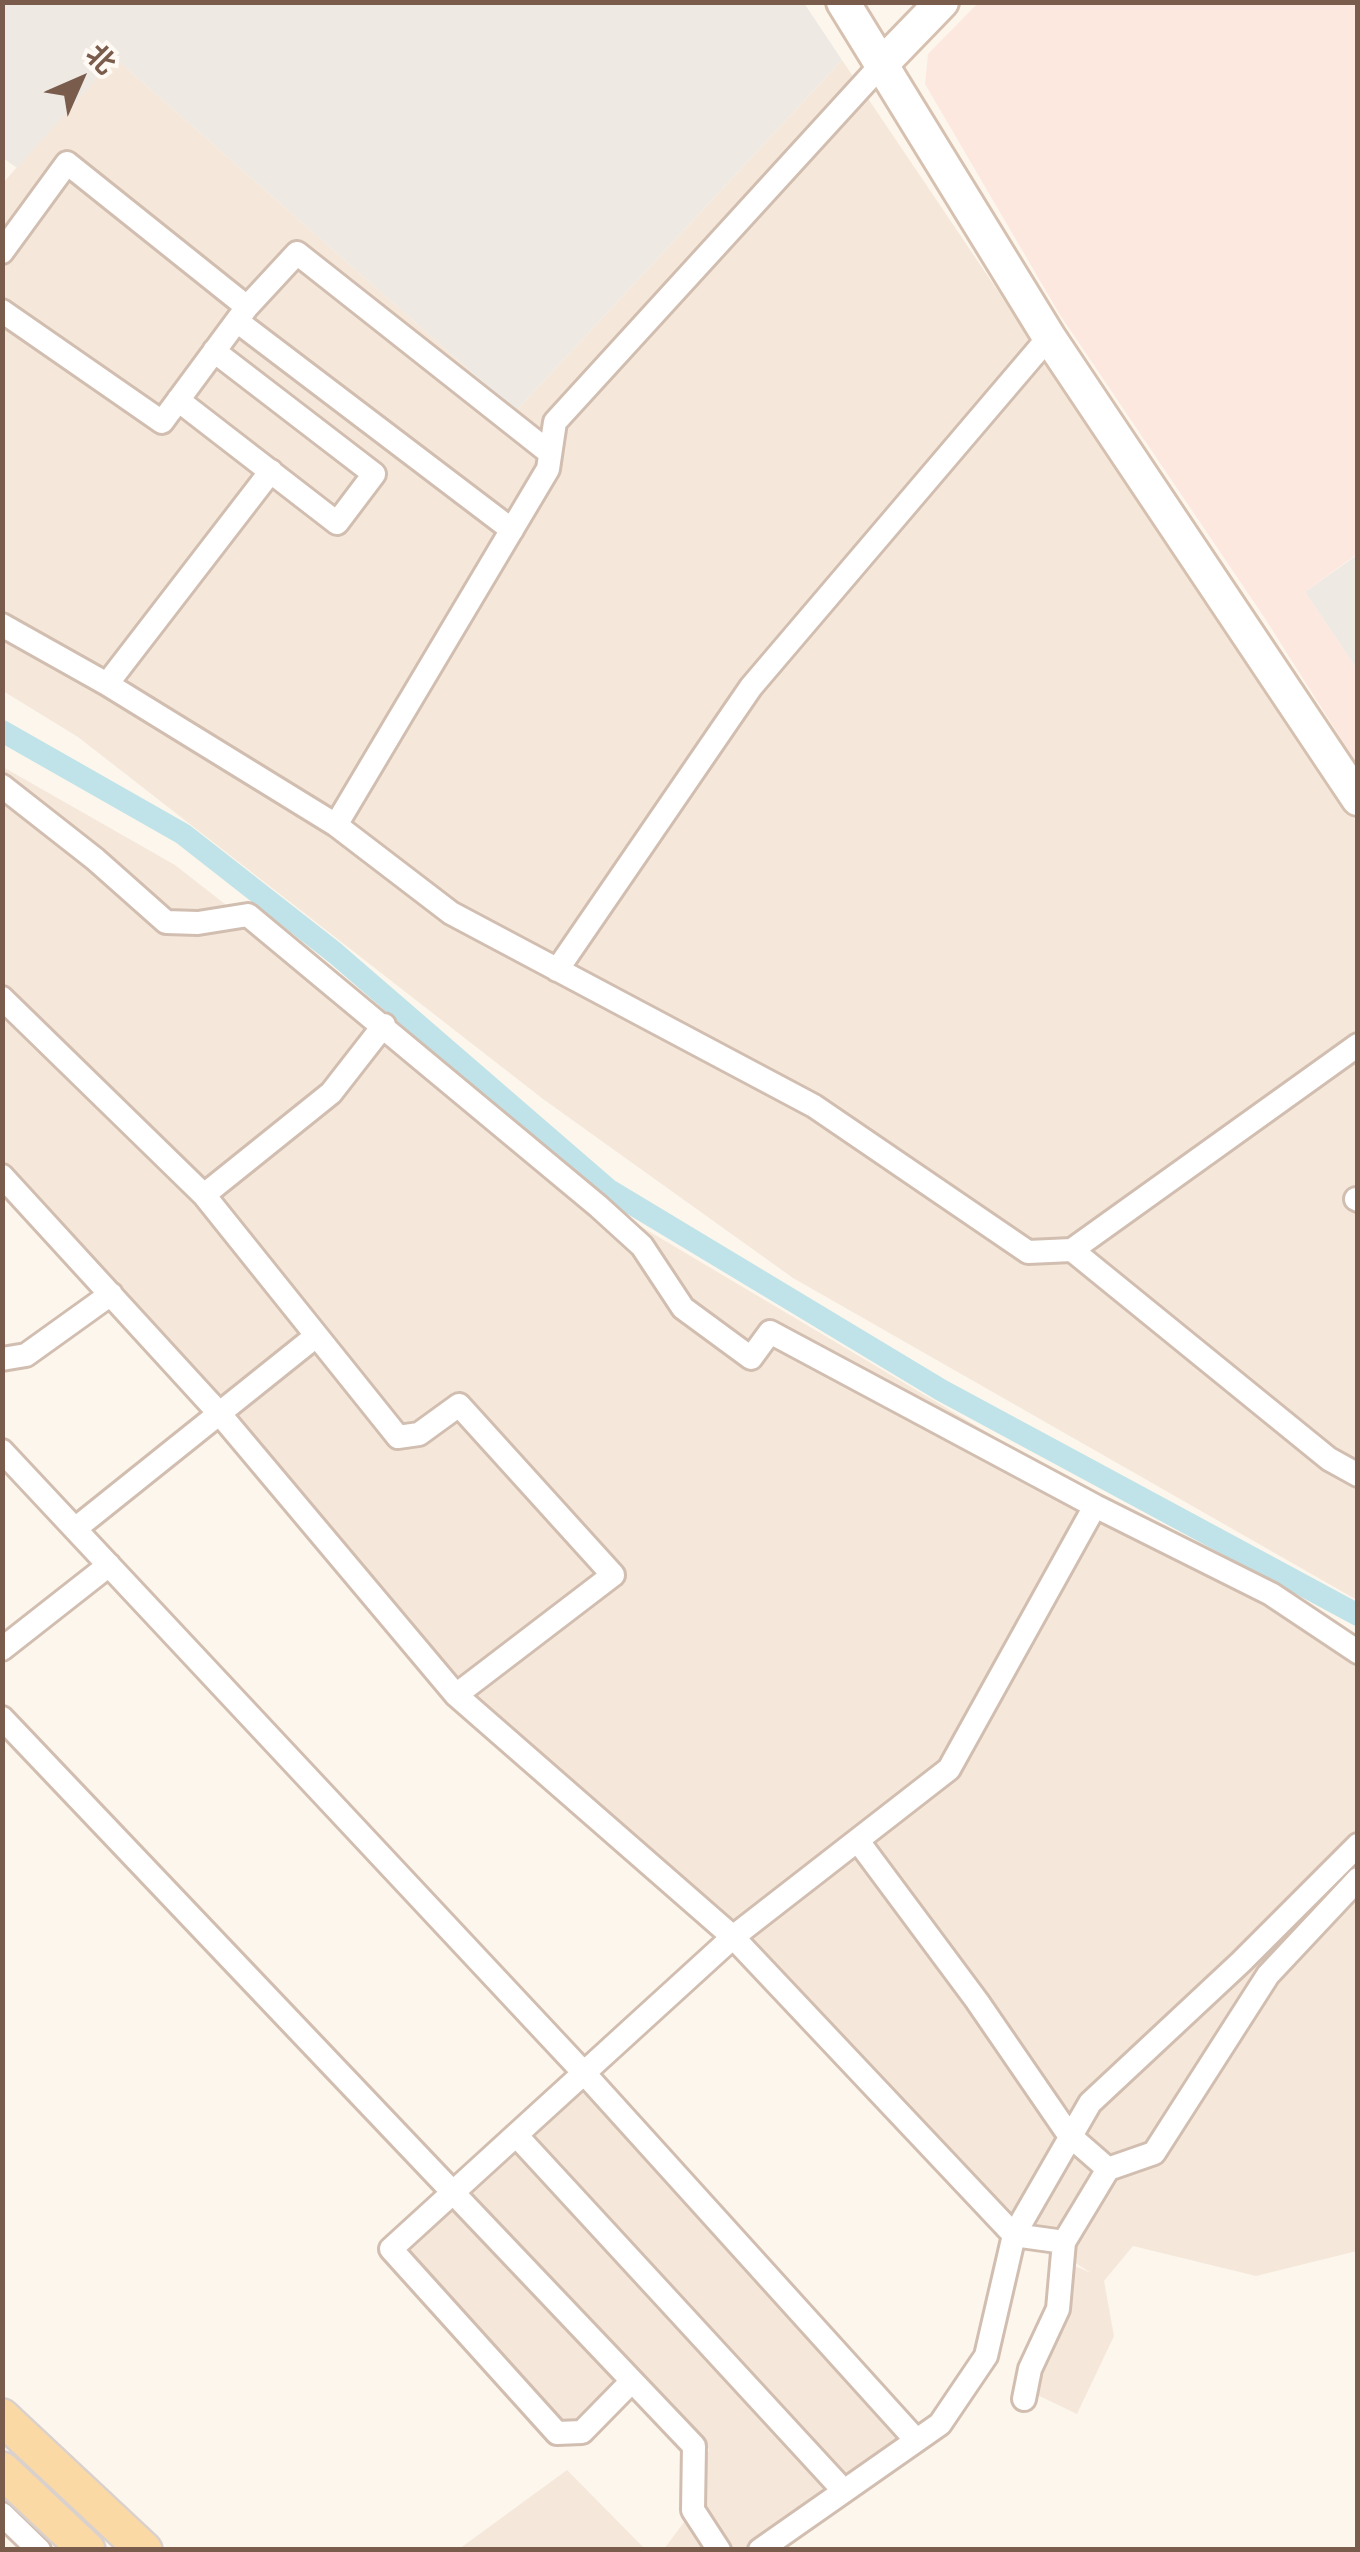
<!DOCTYPE html>
<html>
<head>
<meta charset="utf-8">
<style>
	body { margin:0 }
	#map { position:relative; width:1360px; height:2552px; overflow:hidden; background:#fdf6ec; font-family:"Asap Condensed","Noto Sans SC",sans-serif }
	canvas { display:block }
	.frame { position:absolute; inset:0; border:5px solid #7a5c4d; pointer-events:none }
	.north { position:absolute; left:30px; top:30px; width:100px; height:100px; -webkit-text-stroke:8px #fffaf3; paint-order:stroke; rotate:45deg; font-size:28px; font-weight:700; line-height:40px; text-align:center; color:#7a5c4d }
	.north::after { content:''; display:block; margin:auto; width:35px; height:45px; background:#7a5c4d; clip-path:polygon(50% 0,100% 100%,50% 72%,0 100%) }
</style>
</head>
<body>
<div id="map">
<canvas width="1360" height="2552"></canvas>
<div class="frame"></div>
<div class="north">北</div>
</div>
<script>
const context = document.querySelector('canvas').getContext('2d');
context.lineJoin = 'round';
function fillPath(path, color) {
  context.fillStyle = color;
  context.fill(path, 'evenodd');
}
function shape(rows) {
  const path = new Path2D();
  for (const r of rows) {
    path.moveTo(r[0], r[1]);
    for (let i = 2; i < r.length; i += 2) path.lineTo(r[i], r[i + 1]);
  }
  return path;
}
function strokePath(path, color, width, dash) {
  context.strokeStyle = color;
  context.lineWidth = width;
  context.lineCap = dash ? 'butt' : 'round';
  context.setLineDash(dash || []);
  context.stroke(path);
}
fillPath(shape([
	[114,57,516,411,842,60,1357,823,1357,1600,793,1278,543,1099,78,737,3,691,3,183],
	[3,767,175,865,625,1217,1357,1652,1357,2251,1256,2276,1133,2246,1104,2281,1114,2336,1077,2414,1033,2393,1062,2260,1091,2273,1021,2228,463,1688,226,1406,3,1162],
	[584,2073,916,2440,756,2549,664,2549,693,2510,709,2449,632,2381,582,2432,557,2433,391,2249],
	[567,2470,645,2549,459,2549]
]), '#f5e8da');
fillPath(shape([
	[978,3,1357,3,1357,554,1305,592,1357,669,1357,764,1266,620,1060,315,925,84,928,54]
]), '#fde8e0');
fillPath(shape([
	[3,2,804,3,842,60,516,411,115,58,17,168,3,158],
	[1357,555,1357,669,1305,592]
]), '#efe9e4');
strokePath(shape([
	[2,731,183,834,335,953,609,1190,941,1390,1358,1615]
]), '#bfe3e8', 22);
const street = shape([
	[2,252,67,163,247,307],
	[2,311,162,422,247,307,297,253,550,453],
	[237,321,512,530],
	[178,400,337,523,374,474,214,351],
	[2,625,107,684,336,825,451,913,814,1106,1028,1252,1072,1250,1358,1045],
	[107,684,271,471],
	[2,786,95,859,166,922,198,923,248,915,598,1206,642,1246,683,1308,751,1358,770,1332,1095,1506,1271,1594,1358,1652],
	[336,825,548,469,555,422,882,64],
	[557,970,751,687,1049,337],
	[2,998,204,1195,398,1437,419,1434,459,1405,613,1575,456,1695],
	[2,1176,219,1413,456,1695,733,1937,1014,2235,1064,2242],
	[204,1195,331,1093,384,1025],
	[1356,1199,1358,1200],
	[1072,1250,1329,1459,1358,1475],
	[2,1359,26,1355,111,1294],
	[2,1451,584,2073,916,2440],
	[75,1529,316,1336],
	[2,1649,109,1565],
	[2,1718,694,2446,693,2510,719,2550],
	[858,1841,977,2001,1069,2135,1108,2169],
	[516,2135,844,2491],
	[632,2381,582,2432,557,2433,391,2249,733,1937,949,1769,1095,1506],
	[1024,2399,1030,2369,1058,2309,1064,2242,1108,2169,1154,2153,1268,1975,1358,1879],
	[2,2514,39,2550],
	[760,2550,940,2424,986,2356,1014,2235,1090,2103,1241,1962,1358,1845]
]);
const secondary = shape([
	[843,2,1049,337,1358,799],
	[882,64,942,2]
]);
const primary = shape([
	[2,2417,144,2550],
	[2,2470,87,2550]
]);
strokePath(street, '#d1beb0', 28);
strokePath(secondary, '#d6c0b0', 38);
strokePath(primary, '#dad1cd', 40);
strokePath(street, '#fff', 22);
strokePath(secondary, '#fff', 32);
strokePath(primary, '#fbd9a5', 35);
</script>
</body>
</html>
